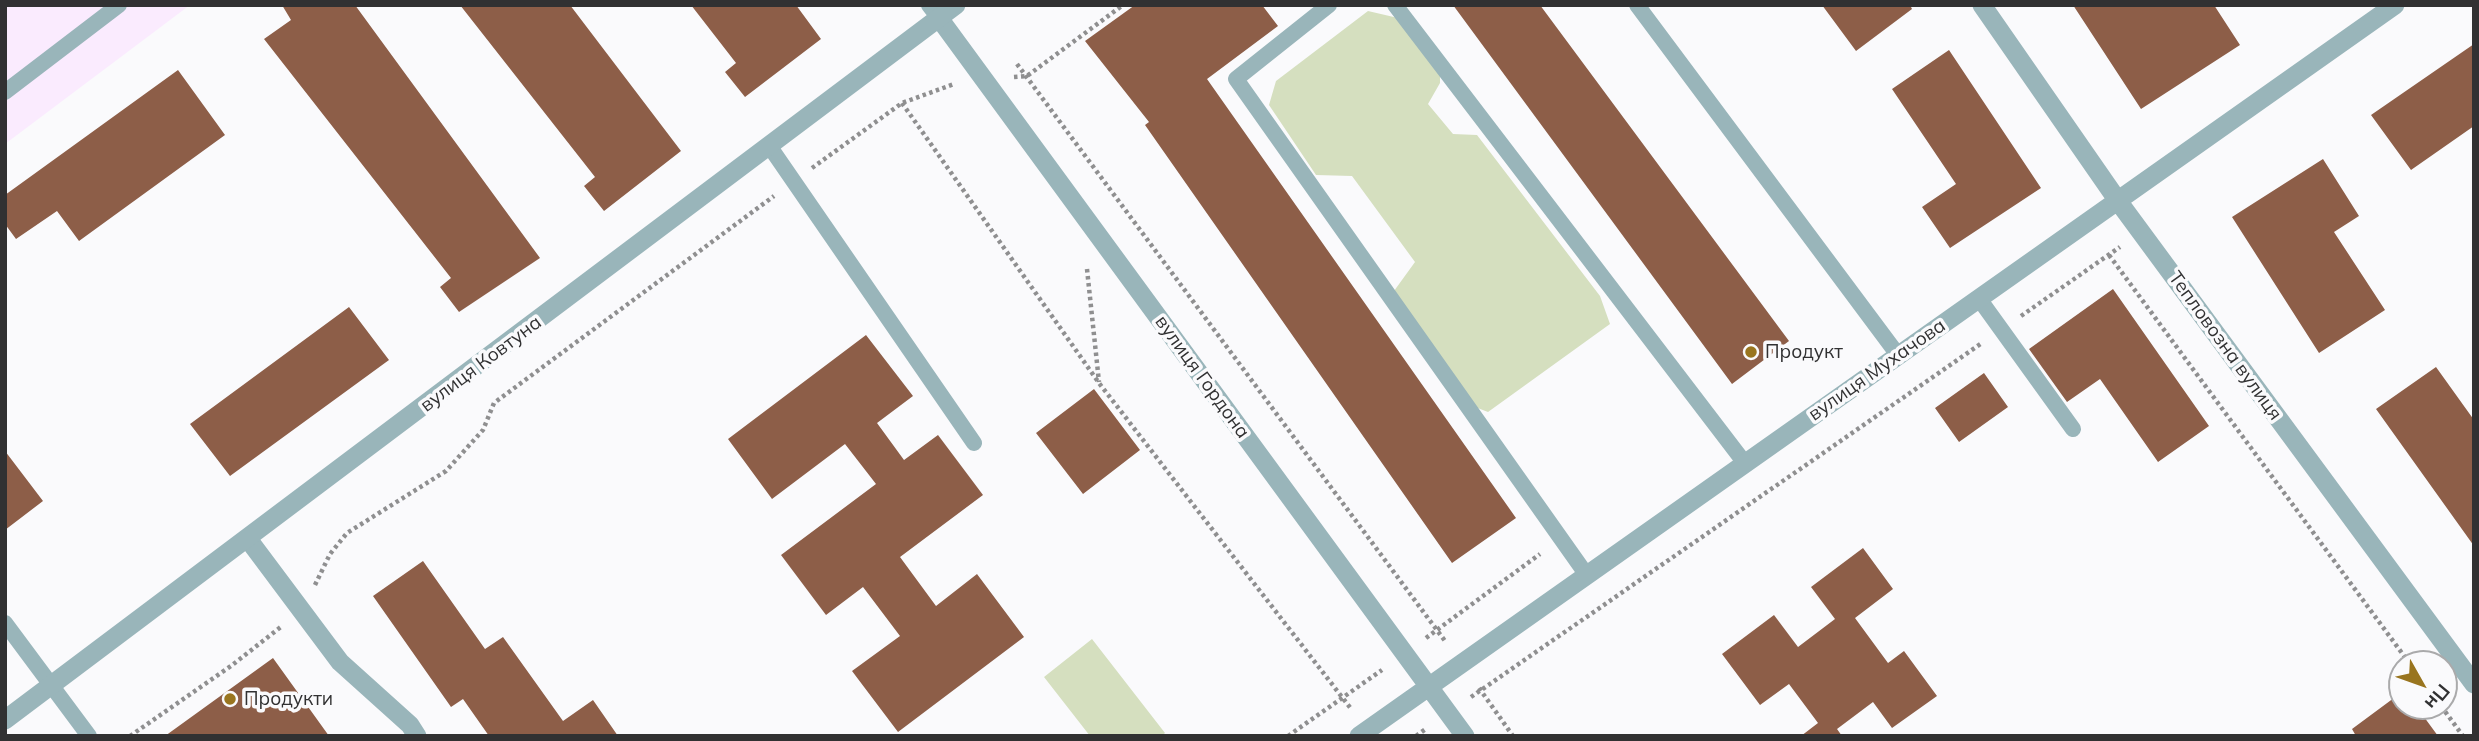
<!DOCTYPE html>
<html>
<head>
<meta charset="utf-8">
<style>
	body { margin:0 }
	#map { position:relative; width:2479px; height:741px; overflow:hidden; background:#fafafc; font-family:Mulish,sans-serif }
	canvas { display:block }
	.frame { position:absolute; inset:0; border:7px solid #313132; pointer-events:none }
	.north { position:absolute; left:2388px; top:650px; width:70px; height:70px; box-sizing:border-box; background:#fafafc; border:2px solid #aaaaab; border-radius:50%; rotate:130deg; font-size:19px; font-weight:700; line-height:28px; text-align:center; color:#313132 }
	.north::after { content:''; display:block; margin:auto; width:24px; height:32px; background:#99751f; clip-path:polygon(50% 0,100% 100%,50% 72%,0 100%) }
</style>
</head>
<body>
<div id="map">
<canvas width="2479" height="741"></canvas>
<div class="frame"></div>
<div class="north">Пн</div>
</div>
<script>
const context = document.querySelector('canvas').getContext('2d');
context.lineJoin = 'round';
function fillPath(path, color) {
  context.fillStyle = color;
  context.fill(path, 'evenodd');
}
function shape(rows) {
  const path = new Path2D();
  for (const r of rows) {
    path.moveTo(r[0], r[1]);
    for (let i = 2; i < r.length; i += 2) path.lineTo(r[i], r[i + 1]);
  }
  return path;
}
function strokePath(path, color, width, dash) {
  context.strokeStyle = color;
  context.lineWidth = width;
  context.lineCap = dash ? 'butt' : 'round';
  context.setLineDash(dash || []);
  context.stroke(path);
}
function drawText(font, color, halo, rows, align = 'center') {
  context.font = font + ' Mulish,sans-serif';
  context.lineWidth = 7;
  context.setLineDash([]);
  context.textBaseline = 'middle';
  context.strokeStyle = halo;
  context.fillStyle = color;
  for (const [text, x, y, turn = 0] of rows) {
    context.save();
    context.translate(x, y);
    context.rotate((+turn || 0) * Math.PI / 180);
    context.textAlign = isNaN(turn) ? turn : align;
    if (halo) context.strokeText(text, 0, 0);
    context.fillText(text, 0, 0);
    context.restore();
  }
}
fillPath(shape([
	[5,5,190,5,5,144]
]), '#faebfe');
fillPath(shape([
	[1368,11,1398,18,1440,72,1440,83,1428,104,1453,134,1477,135,1600,296,1610,324,1488,412,1475,407,1394,291,1415,262,1352,176,1316,175,1269,105,1276,81],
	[1092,639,1165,733,1162,736,1090,736,1044,677]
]), '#d5dfbf');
fillPath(shape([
	[282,5,355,5,540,258,459,312,440,287,451,278,264,39,291,20],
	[460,5,570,5,681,151,604,211,584,186,595,177],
	[691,5,796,5,821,39,745,97,725,72,736,63],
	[1135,5,1262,5,1278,26,1207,79,1516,518,1452,563,1145,125,1149,122,1085,41],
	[1453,5,1540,5,1789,341,1732,384],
	[1822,5,1910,5,1912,9,1856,51],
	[2073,5,2214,5,2240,45,2141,109],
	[2474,44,2474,126,2411,170,2371,115],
	[1949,50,2041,188,1950,248,1922,207,1956,184,1892,89],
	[178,70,225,135,79,241,57,211,16,239,5,224,5,195],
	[2323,159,2359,216,2334,232,2385,310,2319,353,2232,217],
	[2113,289,2209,426,2158,462,2100,379,2067,402,2029,349],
	[349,307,389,360,230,476,190,424],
	[866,335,913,396,877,423,904,460,938,435,983,495,900,557,936,606,977,574,1024,637,898,732,852,671,900,636,863,587,826,615,781,555,876,484,845,444,772,499,728,439],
	[2436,367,2474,420,2474,546,2376,409],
	[1984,373,2008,407,1959,442,1935,408],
	[1094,389,1140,450,1083,494,1036,433],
	[5,451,43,501,5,530],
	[1863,548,1893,589,1855,618,1888,663,1904,651,1937,696,1892,728,1873,702,1837,729,1842,736,1801,736,1818,723,1789,684,1760,705,1722,654,1774,615,1798,647,1835,619,1811,587],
	[423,561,485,649,503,637,563,721,593,700,618,736,489,736,463,699,451,707,373,596],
	[273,658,329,736,165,736],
	[2402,692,2402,706,2416,706,2438,736,2356,736,2352,729]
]), '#8d5e48');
strokePath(shape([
	[1017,64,1445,641],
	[1014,77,1027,76,1123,5],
	[902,103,1099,383,1352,710],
	[812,168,902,103,954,84],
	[2109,255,2410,664],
	[1087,269,1099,382],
	[2021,316,2120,247],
	[315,585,330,554,347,533,446,471,483,430,494,403,774,196],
	[1426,638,1540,554],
	[1479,688,1513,736],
	[1471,697,1982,343],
	[2441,706,2463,736],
	[130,736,231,666,282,626],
	[1288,736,1382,670],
	[1416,736,1427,728]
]), '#8f8f90', 4.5, [3.5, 3.5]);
strokePath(shape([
	[929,5,939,18],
	[1329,5,1236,79,1586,574],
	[1395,5,1744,462],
	[1637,5,1898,355],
	[5,92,119,5],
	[770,147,974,443],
	[1980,300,2073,429],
	[5,623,89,736]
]), '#99b5ba', 16);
strokePath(shape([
	[1982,5,2118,201,2474,684],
	[939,18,1465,736],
	[248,539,340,662,410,725,417,736],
	[1359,736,2395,5]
]), '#99b5ba', 19);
strokePath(shape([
	[5,720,956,5]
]), '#99b5ba', 19);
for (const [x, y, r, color] of [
	[1751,352,7,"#99751f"],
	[230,699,7,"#99751f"]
]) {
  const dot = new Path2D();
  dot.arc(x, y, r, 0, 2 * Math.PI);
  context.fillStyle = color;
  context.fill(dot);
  strokePath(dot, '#fafafc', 2.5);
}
drawText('19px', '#313132', '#fafafc', [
	["Тепловозна вулиця",2225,346,54],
	["вулиця Ковтуна",481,364,-37],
	["вулиця Мухачова",1877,370,-35],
	["вулиця Гордона",1202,377,54]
]);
drawText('19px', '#313132', '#fafafc', [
	["Продукт",1765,352],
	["Продукти",244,699]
], 'left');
</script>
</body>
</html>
